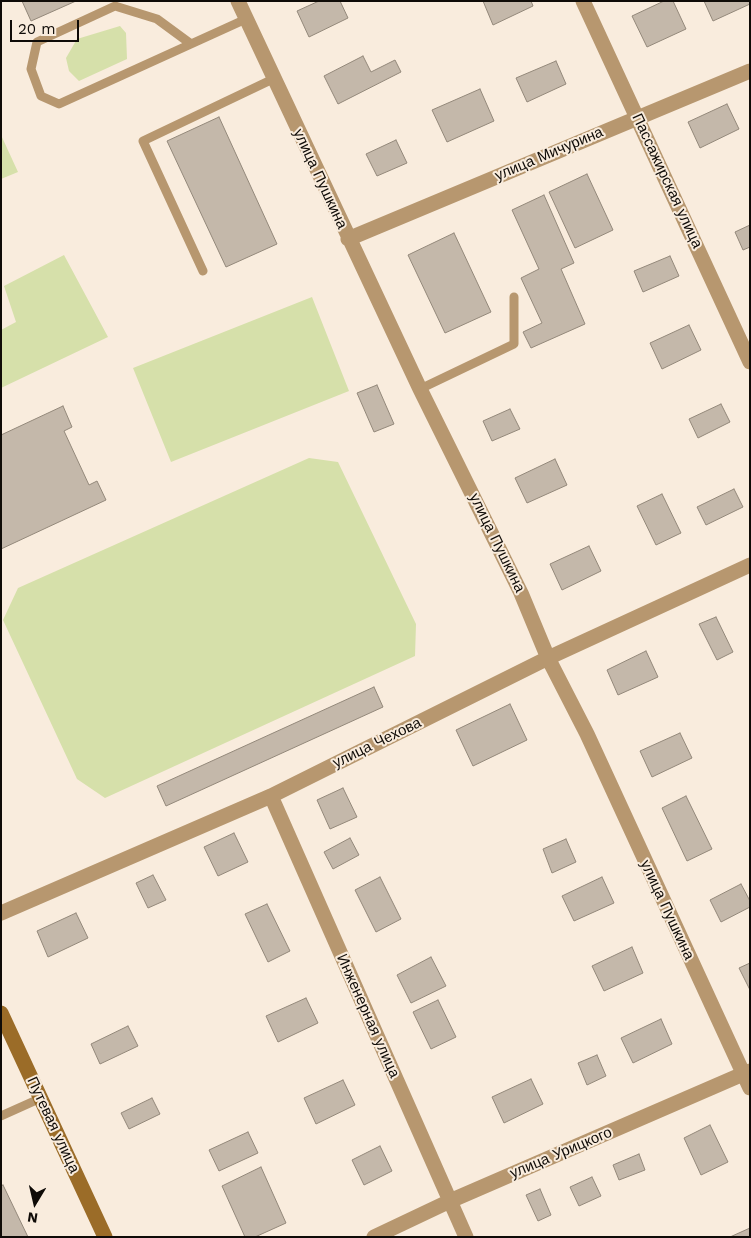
<!DOCTYPE html>
<html>
<head>
<meta charset="utf-8">
<style>
	body { margin:0 }
	#map { position:relative; width:751px; height:1238px; overflow:hidden; background:#f9ecdd; font-family:"Work Sans",sans-serif }
	canvas { display:block }
	.frame { position:absolute; inset:0; border:2px solid #0f0b07; pointer-events:none }
	.north { position:absolute; left:10px; top:1178px; width:50px; height:50px; -webkit-text-stroke:4px #f9ecdd; paint-order:stroke; rotate:189deg; font-size:14px; font-weight:700; line-height:20px; text-align:center; color:#0f0b07 }
	.north::after { content:''; display:block; margin:auto; width:18px; height:22px; background:#0f0b07; clip-path:polygon(50% 0,100% 100%,50% 72%,0 100%) }
	.scale { position:absolute; left:10px; top:20px; width:69px; height:22px; box-sizing:border-box; border:2px solid #0f0b07; border-top:0; padding-left:6px; font-size:15px; line-height:18px; white-space:nowrap; color:#0f0b07; -webkit-text-stroke:4px #f9ecdd; paint-order:stroke }
</style>
</head>
<body>
<div id="map">
<canvas width="751" height="1238"></canvas>
<div class="frame"></div>
<div class="north">N</div>
<div class="scale">20 m</div>
</div>
<script>
const context = document.querySelector('canvas').getContext('2d');
context.lineJoin = 'round';
function fillPath(path, color) {
  context.fillStyle = color;
  context.fill(path, 'evenodd');
}
function shape(rows) {
  const path = new Path2D();
  for (const r of rows) {
    path.moveTo(r[0], r[1]);
    for (let i = 2; i < r.length; i += 2) path.lineTo(r[i], r[i + 1]);
  }
  return path;
}
function strokePath(path, color, width, dash) {
  context.strokeStyle = color;
  context.lineWidth = width;
  context.lineCap = dash ? 'butt' : 'round';
  context.setLineDash(dash || []);
  context.stroke(path);
}
function drawText(font, color, halo, rows, align = 'center') {
  context.font = font + ' "Work Sans",sans-serif';
  context.lineWidth = 4;
  context.setLineDash([]);
  context.textBaseline = 'middle';
  context.strokeStyle = halo;
  context.fillStyle = color;
  for (const [text, x, y, turn = 0] of rows) {
    context.save();
    context.translate(x, y);
    context.rotate((+turn || 0) * Math.PI / 180);
    context.textAlign = isNaN(turn) ? turn : align;
    if (halo) context.strokeText(text, 0, 0);
    context.fillText(text, 0, 0);
    context.restore();
  }
}
fillPath(shape([
	[120,26,126,33,127,59,79,81,69,71,66,58,77,39],
	[1,135,18,172,1,179],
	[64,255,108,337,1,388,1,330,16,322,4,286],
	[312,297,349,391,171,462,133,368],
	[309,458,338,462,416,624,415,656,105,798,77,779,3,620,18,588]
]), '#d6e0aa');
const building = shape([
	[22,1,76,1,31,21,22,1],
	[319,1,340,1,348,18,309,37,297,11,319,1],
	[483,1,531,1,533,6,493,25,483,1],
	[664,1,673,1,686,29,647,47,632,16,664,1],
	[704,1,750,1,750,4,713,21,704,1],
	[363,56,371,72,395,60,401,72,338,104,324,76,363,56],
	[556,61,566,84,527,102,516,78,556,61],
	[480,89,494,121,447,142,432,110,480,89],
	[727,104,739,129,700,148,688,122,727,104],
	[219,117,277,244,226,267,167,141,219,117],
	[396,140,407,163,377,176,366,154,396,140],
	[587,174,613,230,575,248,549,192,587,174],
	[544,195,574,263,561,269,585,324,531,348,523,332,542,323,521,278,539,269,512,210,544,195],
	[750,225,750,247,743,250,735,232,750,225],
	[454,233,491,312,445,333,408,255,454,233],
	[670,256,679,276,643,292,634,271,670,256],
	[689,325,701,350,662,369,650,343,689,325],
	[377,385,394,424,374,432,357,393,377,385],
	[721,404,730,422,698,438,689,419,721,404],
	[63,406,72,427,64,431,89,485,97,481,106,500,1,549,1,435,63,406],
	[510,409,520,429,492,441,483,421,510,409],
	[555,459,567,485,527,503,515,478,555,459],
	[734,489,743,507,706,525,697,507,734,489],
	[662,494,681,533,656,545,637,506,662,494],
	[589,546,601,571,562,590,550,564,589,546],
	[716,617,733,652,717,660,699,624,716,617],
	[646,651,658,677,618,695,607,670,646,651],
	[374,687,383,707,166,806,157,786,374,687],
	[510,704,527,740,473,766,456,730,510,704],
	[680,733,692,758,652,777,640,751,680,733],
	[343,788,357,817,330,829,317,800,343,788],
	[686,796,712,849,687,861,662,808,686,796],
	[234,833,248,862,218,876,204,847,234,833],
	[350,838,359,855,333,869,324,852,350,838],
	[566,839,576,862,552,873,543,849,566,839],
	[153,875,166,900,148,908,136,883,153,875],
	[380,877,401,919,376,932,355,890,380,877],
	[602,877,614,903,574,921,562,896,602,877],
	[741,884,750,901,750,907,721,922,710,900,741,884],
	[267,904,290,951,268,962,245,914,267,904],
	[76,913,88,938,48,957,37,931,76,913],
	[632,947,643,973,604,991,592,966,632,947],
	[431,957,446,986,411,1003,397,975,431,957],
	[750,963,750,990,739,968,750,963],
	[306,998,318,1023,278,1042,266,1016,306,998],
	[438,1000,456,1037,431,1049,413,1012,438,1000],
	[661,1019,672,1044,633,1063,621,1038,661,1019],
	[128,1026,138,1046,100,1064,91,1044,128,1026],
	[597,1055,606,1076,587,1085,578,1063,597,1055],
	[531,1079,543,1104,504,1123,492,1097,531,1079],
	[343,1080,355,1105,316,1124,304,1098,343,1080],
	[152,1098,160,1114,129,1129,121,1113,152,1098],
	[710,1125,728,1162,701,1175,684,1138,710,1125],
	[248,1132,258,1153,219,1171,209,1150,248,1132],
	[380,1146,392,1171,364,1185,352,1160,380,1146],
	[639,1154,645,1170,619,1180,613,1165,639,1154],
	[261,1167,286,1223,255,1237,245,1237,222,1186,261,1167],
	[592,1177,601,1196,579,1206,570,1187,592,1177],
	[3,1185,28,1237,1,1237,1,1186,3,1185],
	[540,1189,551,1215,538,1221,526,1195,540,1189],
	[750,1228,750,1237,730,1237,750,1228]
]);
fillPath(building, '#c4b8aa');
strokePath(building, '#93887a', 1);
strokePath(shape([
	[191,44,59,104,41,96,31,69,37,42,115,6,157,19,191,44,246,19],
	[203,271,143,141,273,79],
	[420,389,514,344,514,297],
	[1,1116,41,1098]
]), '#b7976f', 9);
strokePath(shape([
	[238,1,420,389,521,593,548,658,587,734,750,1088],
	[583,1,750,362],
	[348,239,750,71],
	[271,796,466,1237],
	[1,913,271,796,548,658,750,565],
	[374,1237,450,1201,750,1071]
]), '#b7976f', 15);
strokePath(shape([
	[1,1013,105,1237]
]), '#9b6c28', 15);
drawText('15px', '#0f0b07', '#f9ecdd', [
	["улица Мичурина",549,154,-23],
	["улица Пушкина",320,179,65],
	["Пассажирская улица",667,181,65],
	["улица Пушкина",497,543,64],
	["улица Чехова",377,743,-26],
	["улица Пушкина",667,910,65],
	["Инженерная улица",368,1016,66],
	["Путевая улица",53,1125,65],
	["улица Урицкого",561,1153,-23]
]);
</script>
</body>
</html>
